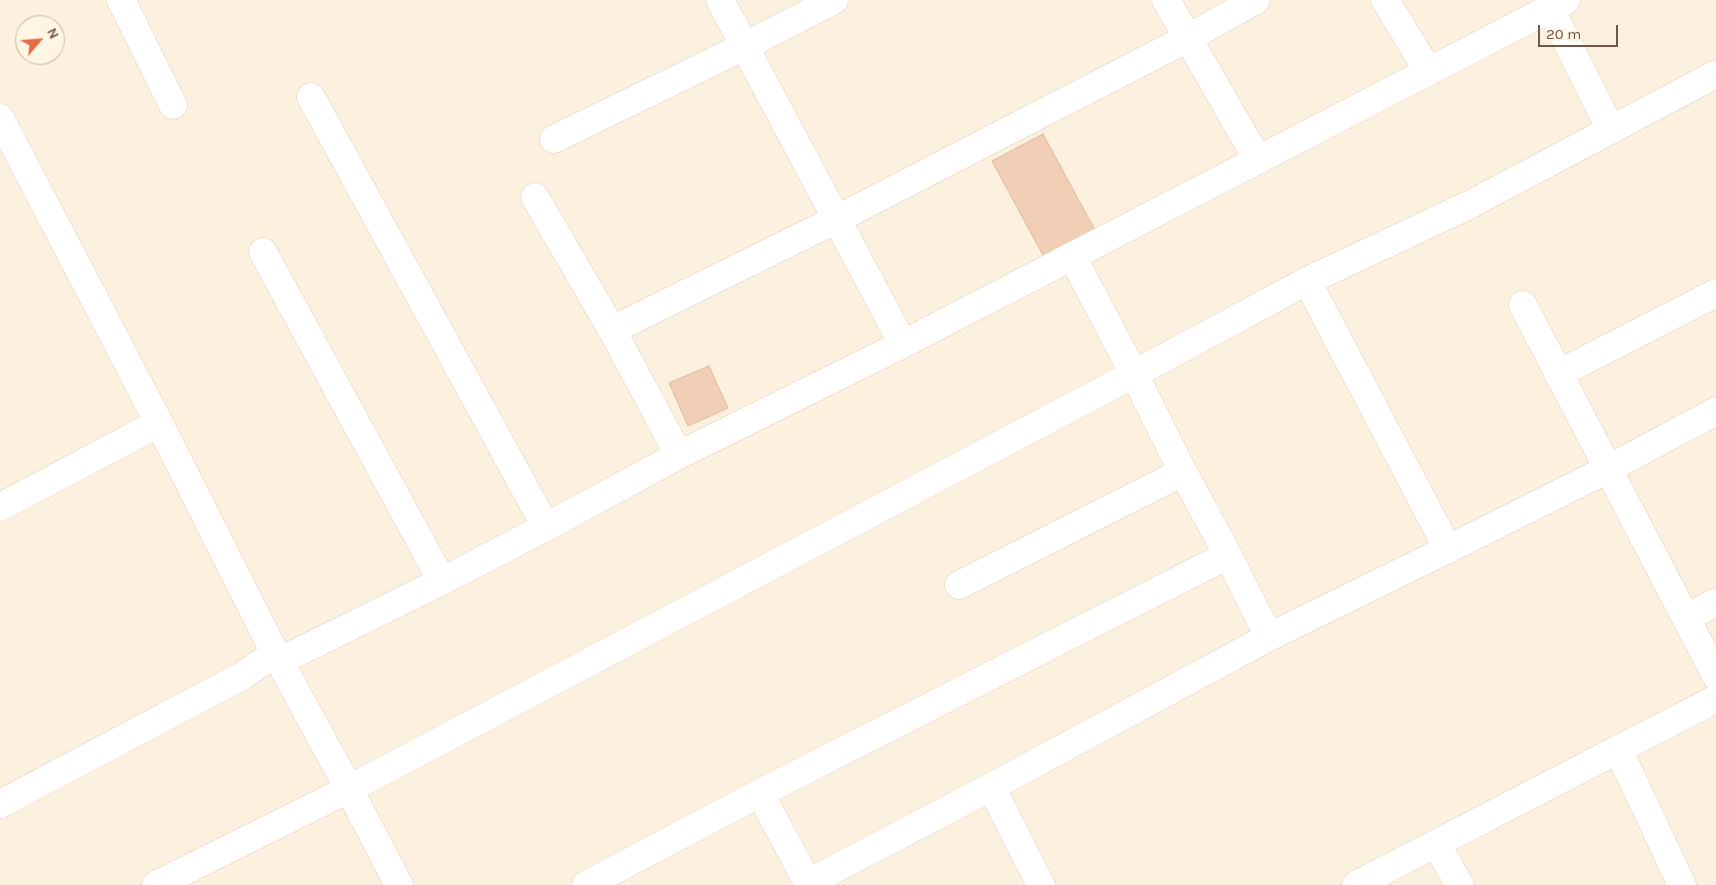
<!DOCTYPE html>
<html>
<head>
<meta charset="utf-8">
<style>
	body { margin:0 }
	#map { position:relative; width:1716px; height:885px; overflow:hidden; background:#fcf1de; font-family:Karla,sans-serif }
	canvas { display:block }
	.north { position:absolute; left:15px; top:15px; width:50px; height:50px; box-sizing:border-box; background:#fff5e4; border:1px solid #c6b6a5; border-radius:50%; rotate:63deg; font-size:14px; font-weight:700; line-height:20px; text-align:center; color:#715747 }
	.north::after { content:''; display:block; margin:auto; width:18px; height:22px; background:#e66c43; clip-path:polygon(50% 0,100% 100%,50% 72%,0 100%) }
	.scale { position:absolute; left:1538px; top:25px; width:80px; height:22px; box-sizing:border-box; border:2px solid #715747; border-top:0; padding-left:6px; font-size:15px; line-height:18px; white-space:nowrap; color:#715747; -webkit-text-stroke:4px #fff5e4; paint-order:stroke }
</style>
</head>
<body>
<div id="map">
<canvas width="1716" height="885"></canvas>
<div class="north">N</div>
<div class="scale">20 m</div>
</div>
<script>
const context = document.querySelector('canvas').getContext('2d');
context.lineJoin = 'round';
function fillPath(path, color) {
  context.fillStyle = color;
  context.fill(path, 'evenodd');
}
function shape(rows) {
  const path = new Path2D();
  for (const r of rows) {
    path.moveTo(r[0], r[1]);
    for (let i = 2; i < r.length; i += 2) path.lineTo(r[i], r[i + 1]);
  }
  return path;
}
function strokePath(path, color, width, dash) {
  context.strokeStyle = color;
  context.lineWidth = width;
  context.lineCap = dash ? 'butt' : 'round';
  context.setLineDash(dash || []);
  context.stroke(path);
}
const building = shape([
	[1043,134,1096,232,1045,259,992,161,1043,134],
	[709,366,728,408,688,426,669,383,709,366]
]);
fillPath(building, '#f1cfb6');
strokePath(building, '#e3b697', 1);
const minor = shape([
	[121,0,173,105],
	[720,0,903,344],
	[1166,0,1258,160],
	[1385,0,1429,72],
	[1550,8,1611,130],
	[311,97,546,527],
	[0,118,159,423,275,653,349,789,399,885],
	[554,139,745,46,834,0],
	[535,197,612,330,679,455],
	[263,252,442,581],
	[1072,256,1134,374,1183,472,1228,555,1269,637],
	[1307,281,1448,549],
	[1523,305,1716,676],
	[612,330,837,219,1188,38,1256,0],
	[1558,374,1716,293],
	[0,507,159,423],
	[959,585,1183,472],
	[1686,618,1716,602],
	[280,661,442,581,546,527,679,455,903,344,1566,0],
	[1618,749,1682,885],
	[991,787,1041,885],
	[760,793,809,885],
	[0,804,242,676,275,653],
	[1436,844,1460,885],
	[808,883,991,787,1269,637,1448,549,1608,469,1716,411],
	[156,885,349,789,1134,374,1307,281,1469,205,1716,74],
	[586,885,760,793,1228,555],
	[1356,885,1716,699]
]);
strokePath(minor, '#dfcdbb', 29);
strokePath(minor, '#fff', 28);
</script>
</body>
</html>
